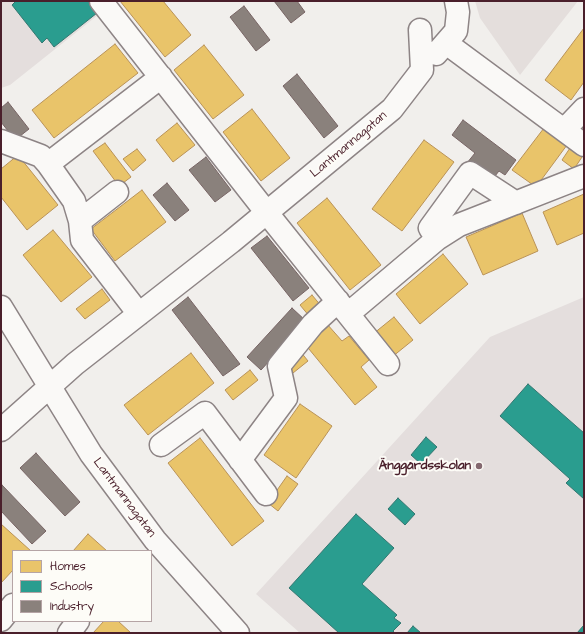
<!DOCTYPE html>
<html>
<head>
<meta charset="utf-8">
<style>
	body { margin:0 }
	#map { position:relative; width:585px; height:634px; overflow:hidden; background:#f1efec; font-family:"Architects Daughter",sans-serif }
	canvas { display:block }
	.frame { position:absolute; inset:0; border:2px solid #4a1f2b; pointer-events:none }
	.legend { position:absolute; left:12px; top:550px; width:140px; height:72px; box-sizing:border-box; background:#fdfcf7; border:1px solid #b5a4a5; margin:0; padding:5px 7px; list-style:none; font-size:12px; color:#4a1f2b }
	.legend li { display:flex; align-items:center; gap:8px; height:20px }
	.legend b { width:20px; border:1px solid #b5a4a5 }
</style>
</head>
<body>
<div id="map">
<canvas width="585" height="634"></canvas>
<div class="frame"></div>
<ul class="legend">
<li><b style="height:11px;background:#e9c46a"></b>Homes</li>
<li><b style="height:11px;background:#2a9d8f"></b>Schools</li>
<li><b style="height:11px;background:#8a817c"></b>Industry</li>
</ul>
</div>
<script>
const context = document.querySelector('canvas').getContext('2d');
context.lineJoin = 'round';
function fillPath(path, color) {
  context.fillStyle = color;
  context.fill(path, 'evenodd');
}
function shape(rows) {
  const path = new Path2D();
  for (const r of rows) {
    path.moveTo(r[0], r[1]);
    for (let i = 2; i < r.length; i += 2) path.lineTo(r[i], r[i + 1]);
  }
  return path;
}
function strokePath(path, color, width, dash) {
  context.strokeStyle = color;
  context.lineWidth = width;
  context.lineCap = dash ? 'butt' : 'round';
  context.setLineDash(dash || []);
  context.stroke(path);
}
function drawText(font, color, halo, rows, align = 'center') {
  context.font = font + ' "Architects Daughter",sans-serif';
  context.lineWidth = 4;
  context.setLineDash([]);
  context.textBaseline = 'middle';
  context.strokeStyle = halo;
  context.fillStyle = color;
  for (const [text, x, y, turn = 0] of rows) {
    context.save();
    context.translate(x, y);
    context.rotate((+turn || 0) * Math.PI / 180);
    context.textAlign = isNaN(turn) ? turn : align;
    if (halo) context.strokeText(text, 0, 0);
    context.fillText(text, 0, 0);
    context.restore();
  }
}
fillPath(shape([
	[1,1,95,1,103,11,10,85,1,88],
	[584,297,584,633,300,633,256,594,490,337]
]), '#e4dedd');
fillPath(shape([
	[475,1,578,1,520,75,480,18]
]), '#e4dedc');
const homes = shape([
	[120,1,163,1,191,35,165,57,120,1],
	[584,28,584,82,571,100,545,80,584,28],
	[115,44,138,73,54,138,32,110,115,44],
	[204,45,244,95,213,119,174,70,204,45],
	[252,109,290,158,261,181,223,132,252,109],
	[177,123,195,145,173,162,156,140,177,123],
	[544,128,567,145,536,187,512,170,544,128],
	[424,140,454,162,402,231,372,209,424,140],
	[105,143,131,177,119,186,93,151,105,143],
	[570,148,582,157,574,169,562,160,570,148],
	[137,149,146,160,133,171,123,159,137,149],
	[18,155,58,205,27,230,1,197,1,169,18,155],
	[142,190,166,222,115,261,91,229,142,190],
	[584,194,584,233,557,245,543,212,584,194],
	[327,198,381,265,350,290,297,223,327,198],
	[522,213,538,251,483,275,466,237,522,213],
	[53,230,92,277,61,302,23,255,53,230],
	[443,254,468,284,420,324,396,294,443,254],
	[102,289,110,300,85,319,76,309,102,289],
	[312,295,322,307,310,317,300,305,312,295],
	[394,317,413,340,392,357,373,334,394,317],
	[327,324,342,341,349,336,369,360,361,367,377,387,355,405,304,343,327,324],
	[300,351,308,361,293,373,286,364,300,351],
	[191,353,214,383,148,435,124,405,191,353],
	[250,370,258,380,233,400,225,390,250,370],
	[300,404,332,426,296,478,264,455,300,404],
	[200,438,264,521,232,546,168,463,200,438],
	[287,476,298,484,278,511,268,503,287,476],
	[1,524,31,551,13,551,13,570,1,583,1,524],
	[88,534,107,551,73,551,88,534],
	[104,621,118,621,131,633,93,633,104,621]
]);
fillPath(homes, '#e9c46a');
strokePath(homes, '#b99257', 1);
const schools = shape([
	[16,1,88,1,97,13,54,47,47,38,42,43,12,5,16,1],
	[528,384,584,433,584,499,566,483,570,479,500,416,528,384],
	[426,437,437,447,421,464,411,455,426,437],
	[398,498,415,514,405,525,388,509,398,498],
	[356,514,394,548,362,584,397,615,394,618,401,623,393,631,395,633,339,633,289,588,356,514],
	[584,625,584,633,577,633,584,625],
	[413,626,421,633,407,633,413,626]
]);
fillPath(schools, '#2a9d8f');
strokePath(schools, '#347771', 1);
const industry = shape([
	[274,1,297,1,305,12,291,23,274,1],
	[244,6,270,40,256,51,230,17,244,6],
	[297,74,338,126,324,138,283,86,297,74],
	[8,102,29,129,15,140,1,122,1,108,8,102],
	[463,120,516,160,505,175,499,171,491,181,467,163,475,153,452,135,463,120],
	[206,157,231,190,215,202,189,170,206,157],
	[167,183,189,210,175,221,153,195,167,183],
	[267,236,309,288,293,301,251,248,267,236],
	[188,297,240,364,223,376,172,310,188,297],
	[292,308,306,321,261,370,247,357,292,308],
	[36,453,80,502,65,516,20,468,36,453],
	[2,485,46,531,32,544,1,511,2,485]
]);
fillPath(industry, '#8a817c');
strokePath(industry, '#776464', 1);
const minor = shape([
	[101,1,267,213,388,364],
	[446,43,584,145],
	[436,54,456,31,458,12,456,1],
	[564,130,584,109],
	[1,141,41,156,48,164,161,77],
	[48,164,74,201,80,221,82,240,139,314],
	[80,221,117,192],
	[437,239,430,228,470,173,516,203],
	[1,307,91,454,155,540,238,633],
	[348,314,437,239,459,225,584,176],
	[1,430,75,364,231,242,392,109,422,70,420,30],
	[161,445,205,413,266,494],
	[240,460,286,398,279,366,313,324,338,301],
	[1,620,13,605],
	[69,633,78,621]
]);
strokePath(minor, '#8d8485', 25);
strokePath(minor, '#faf9f7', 22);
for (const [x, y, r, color] of [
	[479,466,4,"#84686f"]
]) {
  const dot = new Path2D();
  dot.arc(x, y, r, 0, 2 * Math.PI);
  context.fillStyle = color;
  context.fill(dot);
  strokePath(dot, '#fdfcf7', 1.5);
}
drawText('13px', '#4a1f2b', '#fdfcf7', [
	["Lantmannagatan",349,145,-40],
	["Lantmannagatan",124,498,53]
]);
drawText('bold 13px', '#4a1f2b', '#fdfcf7', [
	["Änggårdsskolan",471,466]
], 'right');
</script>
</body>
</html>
